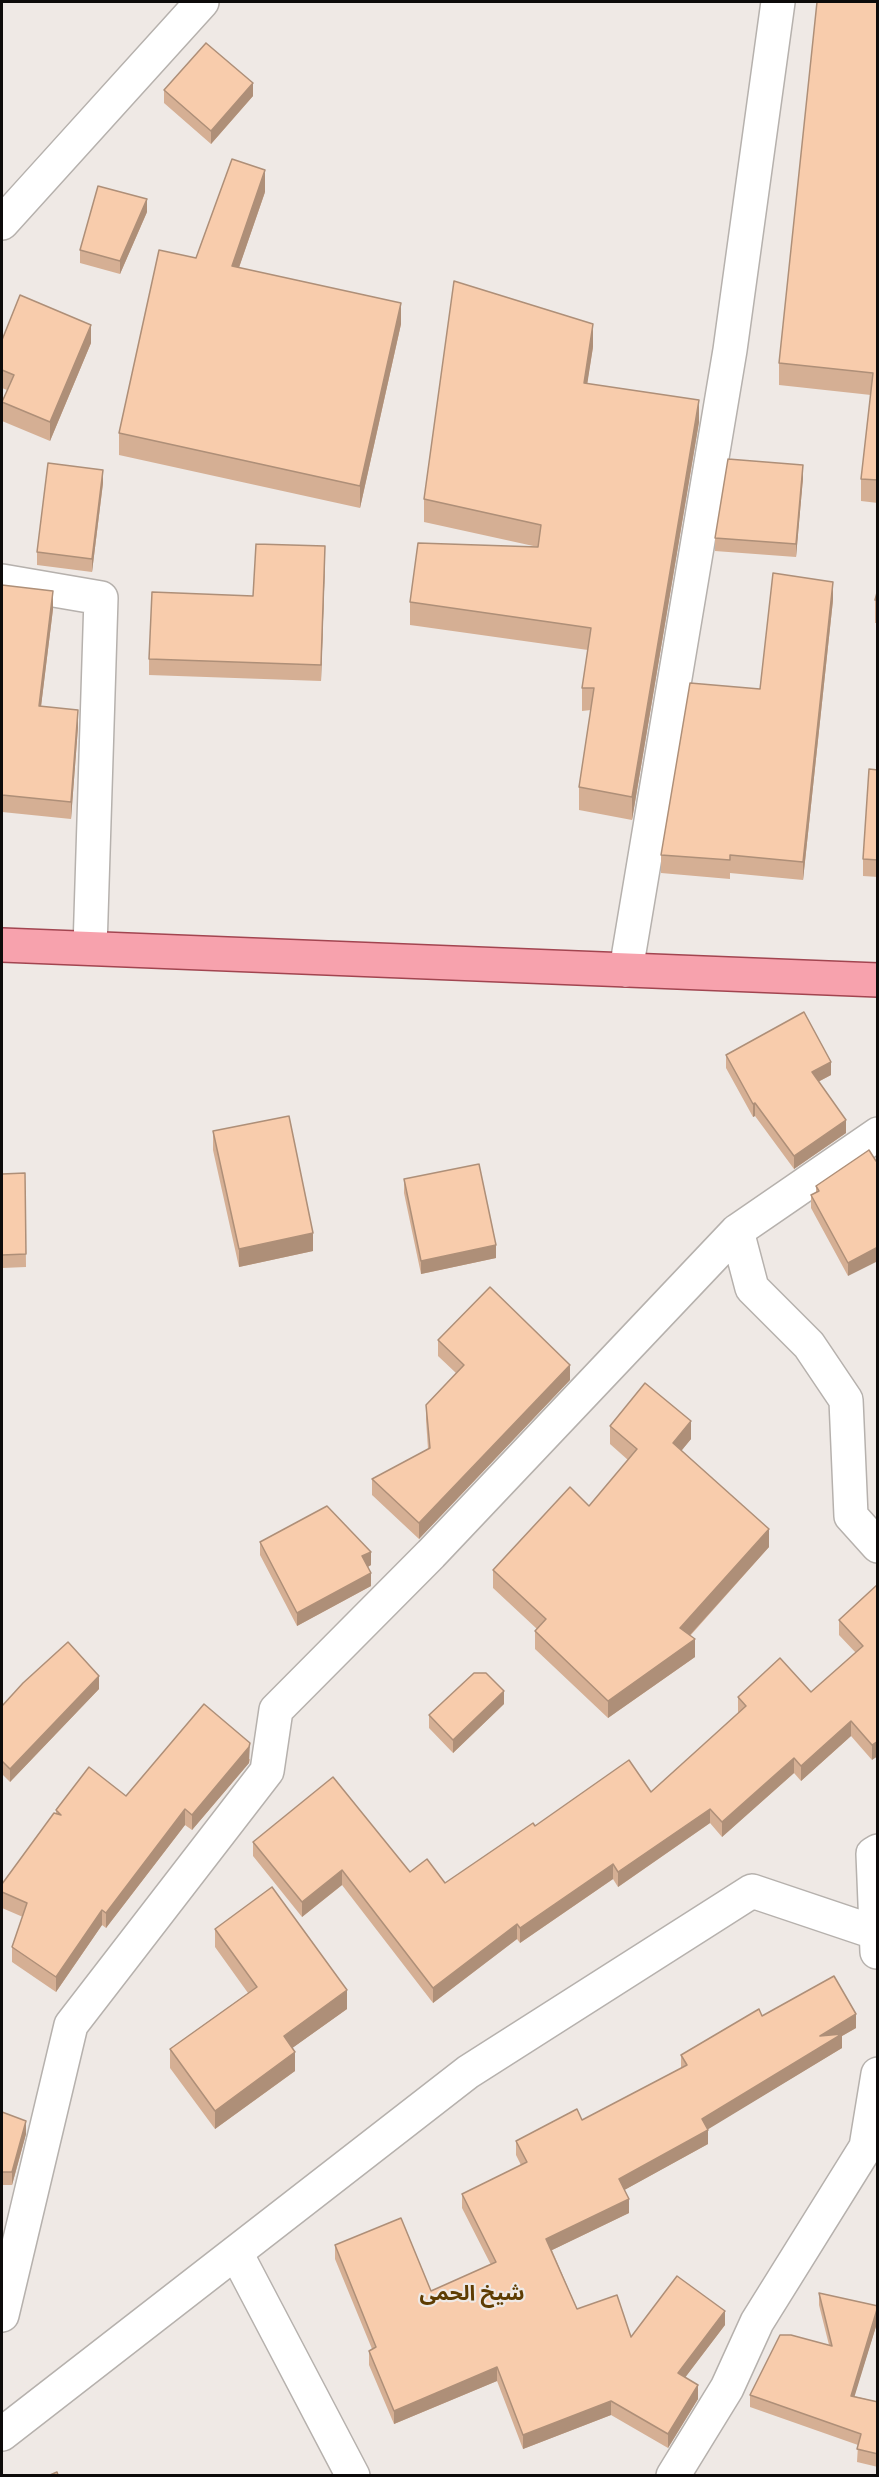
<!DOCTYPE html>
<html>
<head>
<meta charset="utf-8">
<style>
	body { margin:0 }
	#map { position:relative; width:879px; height:2477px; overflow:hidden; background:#efe9e5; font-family:Karla,sans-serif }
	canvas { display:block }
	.frame { position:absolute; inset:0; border:3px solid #0d0b0a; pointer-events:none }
</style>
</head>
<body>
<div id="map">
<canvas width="879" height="2477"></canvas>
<div class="frame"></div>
</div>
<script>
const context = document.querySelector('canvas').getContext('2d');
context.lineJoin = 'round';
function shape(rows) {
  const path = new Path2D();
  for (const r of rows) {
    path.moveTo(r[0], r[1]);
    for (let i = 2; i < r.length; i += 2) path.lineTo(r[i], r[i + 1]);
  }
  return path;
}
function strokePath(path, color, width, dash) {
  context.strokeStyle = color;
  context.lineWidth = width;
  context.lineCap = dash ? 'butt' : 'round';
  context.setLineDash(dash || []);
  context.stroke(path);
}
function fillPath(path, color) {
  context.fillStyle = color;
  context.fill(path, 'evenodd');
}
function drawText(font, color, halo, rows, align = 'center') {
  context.font = font + ' Karla,"Noto Sans Arabic",sans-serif';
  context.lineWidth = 4.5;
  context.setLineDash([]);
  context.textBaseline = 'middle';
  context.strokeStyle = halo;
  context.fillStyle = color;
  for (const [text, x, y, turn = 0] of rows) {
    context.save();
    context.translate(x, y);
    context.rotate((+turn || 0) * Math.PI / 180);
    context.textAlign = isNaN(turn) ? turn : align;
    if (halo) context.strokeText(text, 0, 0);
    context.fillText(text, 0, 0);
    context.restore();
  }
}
const minor = shape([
	[2,223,202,2],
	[2,581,101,598,90,948],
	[626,970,730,350,778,2],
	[737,1231,752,1288,809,1345,846,1400,851,1516,878,1546],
	[877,1952,873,1854,878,1851],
	[236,2253,353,2476],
	[2,2315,71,2025,267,1771,276,1710,431,1554,737,1231,878,1134],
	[2,2434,468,2072,752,1891,877,1933],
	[673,2476,727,2388,757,2322,866,2147,878,2074]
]);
const major = shape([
	[2,945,878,980]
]);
strokePath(minor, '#b6b1ad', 36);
strokePath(major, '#a24550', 36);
strokePath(minor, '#fff', 33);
strokePath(major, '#f7a2ad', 33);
fillPath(shape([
	[878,2,878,503,861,501,861,479,871,395,779,385,779,363],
	[164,90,253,96,211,144,164,103],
	[265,192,239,267,401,324,360,508,119,455,119,433,196,258],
	[147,212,120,274,80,263,80,250],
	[2,340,91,343,50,441,2,421,2,402,7,390,2,388],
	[593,347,587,383,699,422,632,820,579,810,579,787,591,710,582,711,582,688,588,650,410,625,410,602,538,547,424,522,424,499],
	[803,478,796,557,715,551,715,538],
	[103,483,92,572,37,565,37,552],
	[325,562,321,681,149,675,149,659,253,596],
	[2,585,53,609,41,706,78,727,71,819,2,812],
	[878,589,878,623,875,623,875,600],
	[833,600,803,880,730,873,730,879,661,873,661,855,760,689],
	[878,770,878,877,863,876,863,859],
	[726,1055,831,1075,818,1082,846,1133,794,1169,755,1116,753,1117,726,1068],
	[213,1131,313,1251,239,1267,213,1150],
	[869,1150,848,1276,811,1208,811,1195,816,1193,816,1186],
	[25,1173,26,1267,2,1268,2,1174],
	[404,1179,496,1258,421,1274,404,1193],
	[438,1340,570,1380,419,1539,372,1495,372,1479,428,1449,426,1420,426,1405,456,1373,438,1356],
	[610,1426,691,1439,681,1451,769,1547,690,1636,695,1657,608,1718,535,1649,535,1631,537,1629,493,1588,493,1570,589,1506,628,1460,610,1444],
	[260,1542,371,1565,368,1567,371,1586,297,1626,260,1555],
	[878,1584,872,1760,851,1736,801,1781,794,1773,722,1837,710,1823,618,1887,613,1879,520,1943,517,1939,433,2003,342,1885,302,1917,253,1856,253,1842,410,1872,445,1883,535,1826,651,1792,739,1713,738,1712,738,1697,811,1692,856,1653,839,1635,839,1620],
	[99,1689,10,1782,2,1774,2,1706],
	[504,1704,453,1753,429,1728,429,1715],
	[250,1759,249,1763,192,1830,185,1825,106,1928,102,1925,56,1992,12,1962,12,1947,23,1917,2,1908,2,1884,56,1813,56,1810,126,1796],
	[215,1929,347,2009,292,2048,295,2071,215,2129,170,2068,170,2049,248,1993,215,1947],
	[762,2016,856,2028,842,2036,842,2048,707,2129,708,2144,624,2190,629,2213,552,2250,577,2309,631,2337,725,2325,685,2377,698,2399,668,2448,611,2415,523,2449,497,2381,394,2424,369,2365,369,2351,372,2349,335,2259,335,2245,431,2291,491,2265,462,2208,462,2194,521,2165,516,2155,516,2141,582,2120,681,2068,681,2055],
	[2,2112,26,2134,12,2185,2,2185],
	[819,2293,878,2306,878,2320,854,2396,878,2402,878,2467,857,2462,858,2445,750,2407,750,2395,829,2345,819,2305]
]), '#d5af94');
fillPath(shape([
	[253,83,253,96,211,144,211,131],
	[265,170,265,192,232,288,232,266],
	[147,199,147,212,120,274,120,261],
	[401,303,401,324,360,508,360,486],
	[593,324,593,347,584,405,584,383],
	[91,325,91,343,50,441,50,422],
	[699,400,699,422,632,820,632,797],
	[803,465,803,478,796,557,796,544],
	[103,470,103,483,92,572,92,559],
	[325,546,325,562,321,681,321,665],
	[833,582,833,600,803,880,803,862],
	[53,591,53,609,39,723,39,706],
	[78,710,78,727,71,819,71,802],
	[831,1062,831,1075,812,1085,812,1072],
	[755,1103,755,1116,753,1117,753,1104],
	[846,1120,846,1133,794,1169,794,1156],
	[313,1233,313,1251,239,1267,239,1249],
	[496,1245,496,1258,421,1274,421,1261],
	[878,1247,878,1261,848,1276,848,1263],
	[570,1365,570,1380,419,1539,419,1523],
	[691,1421,691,1439,673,1461,673,1443],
	[769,1529,769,1547,680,1646,680,1628],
	[371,1552,371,1565,362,1570,362,1556],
	[371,1573,371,1586,297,1626,297,1613],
	[695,1639,695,1657,608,1718,608,1701],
	[99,1676,99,1689,10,1782,10,1769],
	[504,1691,504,1704,453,1753,453,1740],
	[851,1721,851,1736,801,1781,801,1766],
	[878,1741,878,1756,872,1760,872,1745],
	[250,1743,249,1763,192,1830,192,1815],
	[794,1758,794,1773,722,1837,722,1822],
	[185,1809,185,1825,106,1928,106,1913],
	[710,1809,710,1823,618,1887,618,1872],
	[613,1864,613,1879,520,1943,520,1928],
	[342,1870,342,1885,302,1917,302,1902],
	[102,1910,102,1925,56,1992,56,1977],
	[517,1924,517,1939,433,2003,433,1988],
	[347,1990,347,2009,284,2054,284,2036],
	[856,2014,856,2028,842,2036,842,2048,702,2133,702,2119,820,2036],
	[295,2052,295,2071,215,2129,215,2111],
	[26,2121,26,2134,12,2185,12,2172],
	[708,2130,708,2144,619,2193,619,2179],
	[629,2199,629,2213,546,2253,546,2239],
	[878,2308,878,2320,851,2408,851,2396],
	[725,2311,725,2325,678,2387,678,2373],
	[497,2367,497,2381,394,2424,394,2411],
	[698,2385,698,2399,668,2448,668,2434],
	[611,2401,611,2415,523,2449,523,2435]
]), '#ae8f78');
const building = shape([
	[817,2,878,2,878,480,861,479,873,373,779,363,817,2],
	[206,43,253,83,211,131,164,90,206,43],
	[232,159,265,170,232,266,401,303,360,486,119,433,159,250,196,258,232,159],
	[98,186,147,199,120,261,80,250,98,186],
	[454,281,593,324,584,383,699,400,632,797,579,787,594,688,582,688,591,628,410,602,418,543,538,547,541,525,424,499,454,281],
	[20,295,91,325,50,422,2,402,14,375,2,370,2,340,20,295],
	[728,459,803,465,796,544,715,538,728,459],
	[48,463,103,470,92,559,37,552,48,463],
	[256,544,325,546,321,665,149,659,152,592,253,596,256,544],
	[773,573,833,582,803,862,730,855,730,860,661,855,690,683,760,689,773,573],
	[2,585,53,591,39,706,78,710,71,802,2,795,2,585],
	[878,589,878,601,875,600,878,589],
	[869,769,878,770,878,860,863,859,869,769],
	[804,1012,831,1062,812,1072,846,1120,794,1156,755,1103,753,1104,726,1055,804,1012],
	[289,1116,313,1233,239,1249,213,1131,289,1116],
	[869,1150,876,1161,878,1160,878,1247,848,1263,811,1195,819,1191,816,1186,869,1150],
	[479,1164,496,1245,421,1261,404,1179,479,1164],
	[25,1173,26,1254,2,1255,2,1174,25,1173],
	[490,1287,570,1365,419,1523,372,1479,430,1448,426,1405,464,1365,438,1340,490,1287],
	[645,1383,691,1421,673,1443,769,1529,680,1628,695,1639,608,1701,535,1631,546,1619,493,1570,570,1487,589,1506,637,1449,610,1426,645,1383],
	[327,1506,371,1552,362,1556,371,1573,297,1613,260,1542,327,1506],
	[878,1584,878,1741,872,1745,851,1721,801,1766,794,1758,722,1822,710,1809,618,1872,613,1864,520,1928,517,1924,433,1988,342,1870,302,1902,253,1842,333,1777,410,1872,427,1859,445,1883,533,1823,535,1826,629,1760,651,1792,746,1706,738,1697,780,1658,811,1692,863,1646,839,1620,878,1584],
	[68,1642,99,1676,10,1769,2,1761,2,1706,23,1683,68,1642],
	[474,1673,486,1673,504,1691,453,1740,429,1715,474,1673],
	[204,1704,250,1743,249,1747,192,1815,185,1809,106,1913,102,1910,56,1977,12,1947,27,1903,2,1892,2,1884,54,1813,61,1815,56,1810,89,1767,126,1796,204,1704],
	[272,1887,347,1990,284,2036,295,2052,215,2111,170,2049,257,1987,215,1929,272,1887],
	[834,1976,856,2014,820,2036,842,2034,702,2119,708,2130,619,2179,629,2199,546,2239,577,2309,617,2295,631,2337,677,2276,725,2311,678,2373,698,2385,668,2434,611,2401,523,2435,497,2367,394,2411,369,2351,376,2347,335,2245,401,2218,431,2291,496,2262,462,2194,527,2162,516,2141,577,2109,582,2120,687,2065,681,2055,759,2009,762,2016,834,1976],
	[2,2112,26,2121,12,2172,2,2172,2,2112],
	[819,2293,878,2306,851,2396,878,2402,878,2454,857,2449,861,2434,750,2395,780,2335,791,2335,832,2346,819,2293],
	[57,2472,58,2475,50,2475,57,2472]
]);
fillPath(building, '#f8ccac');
strokePath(building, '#ae8f78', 1.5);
drawText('bold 21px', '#5d3c02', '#efe9e5', [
	["شيخ الحمى",472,2294]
]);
</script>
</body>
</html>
